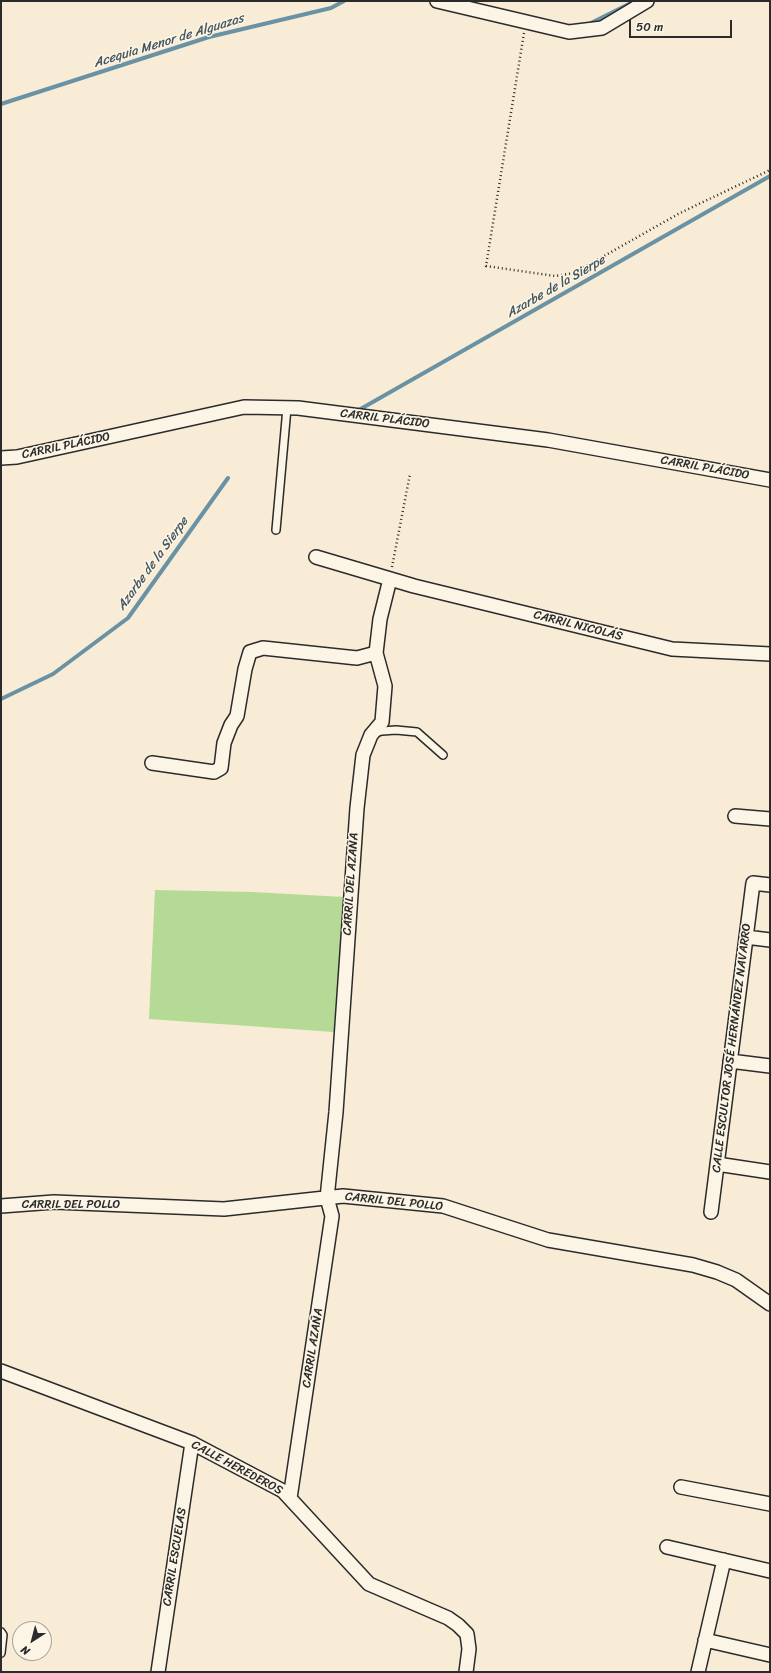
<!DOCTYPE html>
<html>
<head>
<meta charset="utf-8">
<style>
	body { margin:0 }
	#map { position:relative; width:771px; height:1673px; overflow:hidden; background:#f8ecd6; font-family:Sriracha,sans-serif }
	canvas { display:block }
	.frame { position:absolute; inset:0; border:2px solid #2b2b2b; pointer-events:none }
	.north { position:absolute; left:12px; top:1621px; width:40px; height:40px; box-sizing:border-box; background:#fcf5e5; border:1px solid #a8a49b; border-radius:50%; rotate:216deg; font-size:11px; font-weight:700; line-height:16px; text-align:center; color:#2b2b2b }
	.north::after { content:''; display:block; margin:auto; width:14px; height:18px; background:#2b2b2b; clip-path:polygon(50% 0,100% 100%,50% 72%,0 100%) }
	.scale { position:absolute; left:629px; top:20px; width:103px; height:18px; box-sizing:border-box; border:2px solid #2b2b2b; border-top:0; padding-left:5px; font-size:12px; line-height:14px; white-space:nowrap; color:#2b2b2b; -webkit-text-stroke:3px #fcf5e5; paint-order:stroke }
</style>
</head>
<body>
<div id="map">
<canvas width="771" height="1673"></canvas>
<div class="frame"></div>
<div class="north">N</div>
<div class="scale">50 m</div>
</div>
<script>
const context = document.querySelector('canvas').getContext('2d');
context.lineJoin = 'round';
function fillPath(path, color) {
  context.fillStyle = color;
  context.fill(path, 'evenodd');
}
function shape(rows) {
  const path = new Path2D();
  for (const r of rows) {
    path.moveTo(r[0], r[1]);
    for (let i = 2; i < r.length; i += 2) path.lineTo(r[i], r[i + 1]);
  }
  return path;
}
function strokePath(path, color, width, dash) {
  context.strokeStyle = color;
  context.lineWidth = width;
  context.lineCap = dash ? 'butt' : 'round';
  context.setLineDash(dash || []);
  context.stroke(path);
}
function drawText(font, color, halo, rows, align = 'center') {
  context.font = font + ' Sriracha,sans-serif';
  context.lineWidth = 3;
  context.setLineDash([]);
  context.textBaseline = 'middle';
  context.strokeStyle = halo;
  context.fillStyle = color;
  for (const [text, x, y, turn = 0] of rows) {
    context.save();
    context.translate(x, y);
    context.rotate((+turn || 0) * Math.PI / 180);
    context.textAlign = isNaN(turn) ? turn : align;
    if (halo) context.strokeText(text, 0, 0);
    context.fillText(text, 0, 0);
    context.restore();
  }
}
fillPath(shape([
	[155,890,252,892,344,897,334,1032,149,1019]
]), '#b4da95');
strokePath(shape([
	[587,25,635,1],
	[1,104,209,37,331,8,344,1],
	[357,411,770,176],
	[1,699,53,674,128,618,228,478]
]), '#6992a4', 4);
const lane = shape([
	[276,530,287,408],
	[375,733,382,731,396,730,417,732,443,755],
	[1,1632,3,1635,1,1653]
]);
const street = shape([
	[437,1,569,32,602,28,647,1],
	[1,458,17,457,244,407,298,408,548,440,770,480],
	[316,557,414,586,672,649,770,654],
	[152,763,214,772,221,768,224,743,231,725,237,716,245,669,250,652,263,648,357,658,376,653],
	[735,816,770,819],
	[746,937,770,940],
	[730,1061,770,1066],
	[717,1164,770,1172],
	[1,1206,54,1202,224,1209,343,1196,443,1206,548,1240,693,1265,717,1272,736,1280,770,1304],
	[711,1212,753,883,770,885],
	[1,1371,192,1443,283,1491,369,1584,448,1618,458,1625,467,1634,469,1649,466,1672],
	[681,1487,770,1504],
	[290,1498,332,1216,327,1198,336,1112,357,808,363,755,371,735,382,722,385,686,376,653,380,619,390,579],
	[667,1547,770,1571],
	[705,1640,770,1655],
	[158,1672,192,1443],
	[698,1672,724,1560]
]);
strokePath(lane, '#2b2b2b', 10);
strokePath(street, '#2b2b2b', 16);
strokePath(shape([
	[524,33,486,266,555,276,574,273,680,213,770,170],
	[392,567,410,474]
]), '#2b2b2b', 2.5, [1, 3]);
strokePath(lane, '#fcf5e5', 7);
strokePath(street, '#fcf5e5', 13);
drawText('12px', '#2b2b2b', '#fcf5e5', [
	["CARRIL PLÁCIDO",385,419,7],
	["CARRIL PLÁCIDO",66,446,-12],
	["CARRIL PLÁCIDO",705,468,10],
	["CARRIL NICOLÁS",578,626,14],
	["CARRIL DEL AZAÑA",351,884,-86],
	["CALLE ESCULTOR JOSÉ HERNÁNDEZ NAVARRO",732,1048,-83],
	["CARRIL DEL POLLO",394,1202,6],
	["CARRIL DEL POLLO",71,1205],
	["CARRIL AZAÑA",313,1348,-81],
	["CALLE HEREDEROS",237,1468,28],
	["CARRIL ESCUELAS",175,1557,-81]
]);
drawText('italic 13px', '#45565e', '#fcf5e5', [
	["Acequia Menor de Alguazas",169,41,-17],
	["Azarbe de la Sierpe",556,287,-30],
	["Azarbe de la Sierpe",153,564,-54]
]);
</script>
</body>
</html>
